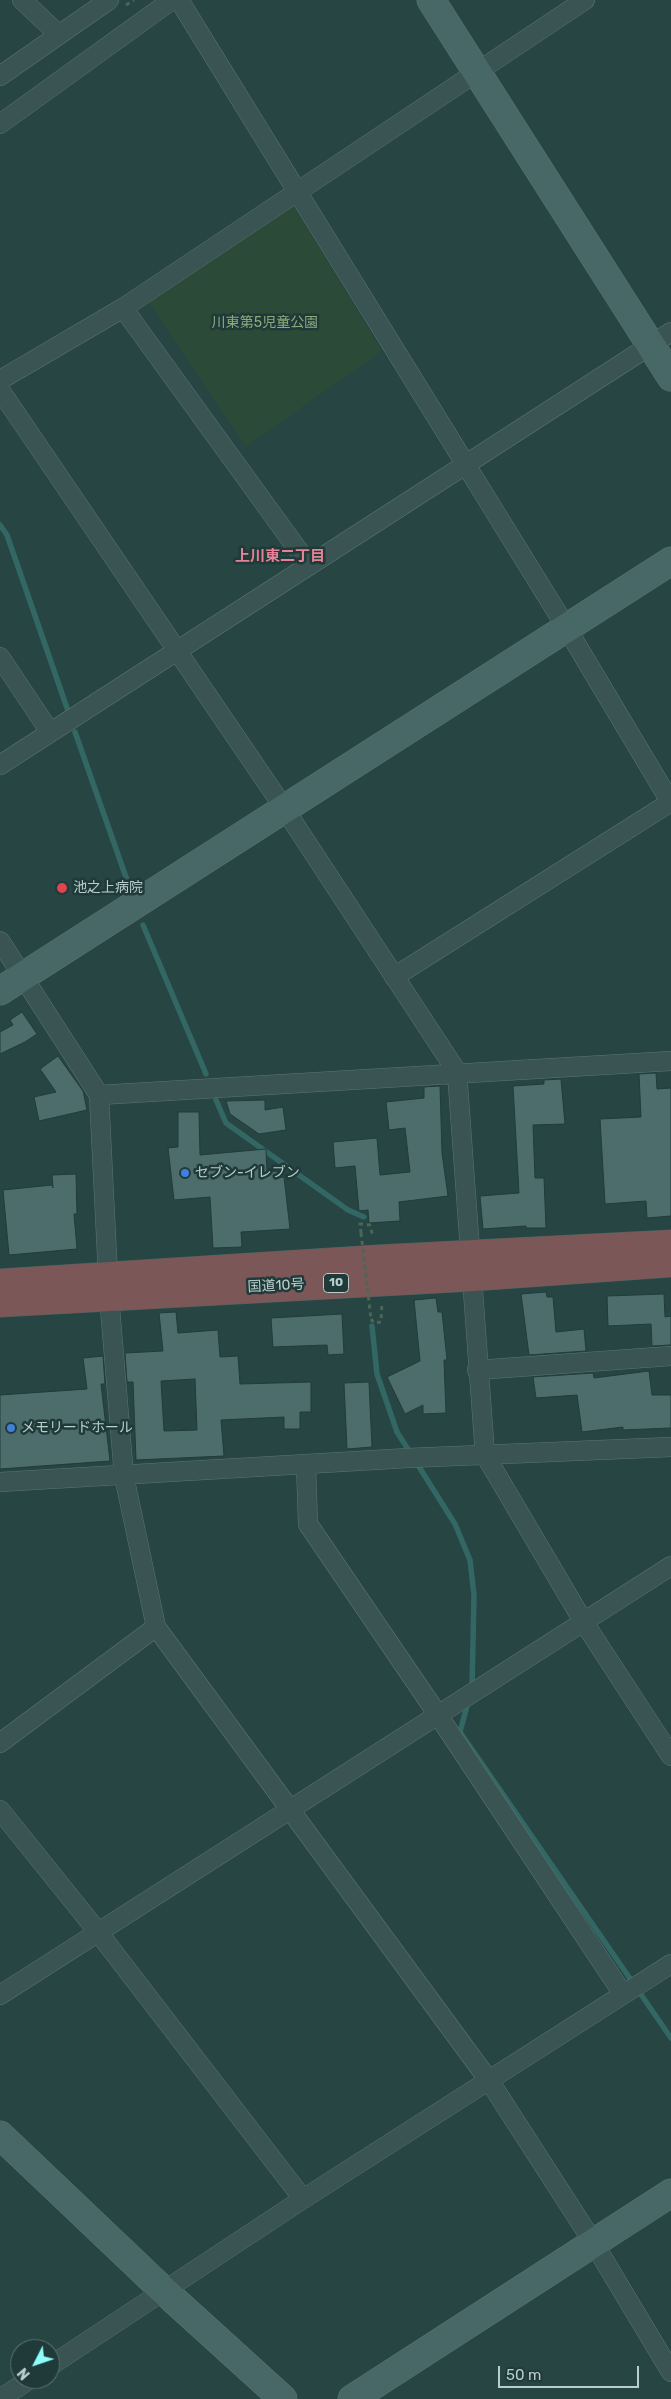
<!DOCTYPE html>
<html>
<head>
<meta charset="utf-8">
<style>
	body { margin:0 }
	#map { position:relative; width:671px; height:2399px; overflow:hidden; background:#264543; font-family:Rubik,sans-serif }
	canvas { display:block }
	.north { position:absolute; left:10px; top:2339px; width:50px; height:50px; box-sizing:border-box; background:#1f3a39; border:1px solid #5c7574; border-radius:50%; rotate:229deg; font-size:14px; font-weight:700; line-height:20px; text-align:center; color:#b8cecd }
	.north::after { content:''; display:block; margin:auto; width:18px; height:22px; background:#8dfefc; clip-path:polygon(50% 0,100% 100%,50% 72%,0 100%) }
	.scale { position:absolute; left:498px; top:2366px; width:141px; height:22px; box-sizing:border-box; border:2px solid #b8cecd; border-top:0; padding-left:6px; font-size:15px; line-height:18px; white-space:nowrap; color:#b8cecd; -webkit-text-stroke:4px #1f3a39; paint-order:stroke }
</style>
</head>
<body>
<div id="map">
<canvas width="671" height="2399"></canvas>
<div class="north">N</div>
<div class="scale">50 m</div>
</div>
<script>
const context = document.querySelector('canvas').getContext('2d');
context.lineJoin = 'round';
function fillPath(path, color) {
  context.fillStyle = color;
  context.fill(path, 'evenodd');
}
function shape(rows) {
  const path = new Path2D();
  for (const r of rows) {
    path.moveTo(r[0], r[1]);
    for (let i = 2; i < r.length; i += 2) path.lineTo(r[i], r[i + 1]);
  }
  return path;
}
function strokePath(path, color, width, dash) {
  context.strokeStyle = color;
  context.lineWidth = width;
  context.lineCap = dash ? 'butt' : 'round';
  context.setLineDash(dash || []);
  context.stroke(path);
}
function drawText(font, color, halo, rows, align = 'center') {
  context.font = font + ' Rubik,"Noto Sans JP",sans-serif';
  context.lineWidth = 5;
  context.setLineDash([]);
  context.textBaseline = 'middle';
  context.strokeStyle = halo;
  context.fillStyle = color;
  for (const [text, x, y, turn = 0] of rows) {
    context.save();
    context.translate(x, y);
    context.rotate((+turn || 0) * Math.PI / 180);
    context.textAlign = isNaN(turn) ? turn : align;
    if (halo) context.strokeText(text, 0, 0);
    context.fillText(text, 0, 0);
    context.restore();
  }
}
fillPath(shape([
	[293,204,382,351,246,447,146,298]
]), '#2c4a38');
strokePath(shape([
	[0,525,7,535,67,708],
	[75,732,128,883],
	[143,925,206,1074],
	[216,1100,226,1123,348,1210,364,1217],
	[372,1326,377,1374,397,1432,411,1454],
	[416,1462,455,1524,470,1560,474,1595,472,1688],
	[468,1702,460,1732,671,2038]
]), '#336764', 5.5);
const building = shape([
	[22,1012,37,1034,25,1042,0,1054,0,1032,13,1025,10,1020,22,1012],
	[58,1056,83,1091,87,1110,39,1121,34,1097,56,1092,40,1069,58,1056],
	[656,1073,657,1089,671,1088,671,1216,647,1218,646,1201,605,1204,600,1119,641,1117,639,1074,656,1073],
	[561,1079,565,1124,533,1125,535,1178,544,1178,546,1228,526,1228,526,1226,483,1229,480,1196,519,1193,513,1086,544,1084,544,1080,561,1079],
	[440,1086,442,1153,448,1196,399,1202,400,1221,369,1223,368,1210,359,1211,355,1166,335,1168,333,1142,377,1138,380,1175,410,1172,405,1128,389,1130,386,1102,424,1098,424,1087,440,1086],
	[265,1100,265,1110,283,1107,286,1130,259,1134,230,1114,226,1101,265,1100],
	[178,1112,199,1112,200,1155,266,1149,267,1172,277,1171,278,1178,284,1177,290,1229,241,1232,242,1247,213,1248,210,1197,174,1200,168,1148,178,1147,178,1112],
	[76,1174,77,1214,74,1214,77,1249,9,1255,3,1190,52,1185,53,1188,52,1175,76,1174],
	[546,1292,547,1297,553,1297,556,1332,584,1329,586,1351,529,1355,521,1294,546,1292],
	[664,1294,665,1317,671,1316,671,1345,652,1346,651,1324,608,1326,607,1296,664,1294],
	[436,1298,438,1312,442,1312,447,1360,444,1360,446,1413,423,1414,423,1405,405,1414,387,1377,420,1361,414,1300,436,1298],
	[176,1312,178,1333,218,1330,220,1357,238,1356,240,1384,311,1382,311,1412,300,1412,300,1429,284,1429,284,1417,221,1420,224,1456,136,1460,133,1382,127,1382,125,1353,163,1351,159,1313,176,1312],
	[195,1379,197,1430,164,1431,161,1381,195,1379],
	[342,1314,344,1354,328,1355,327,1345,273,1347,271,1318,342,1314],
	[103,1356,105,1384,101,1384,110,1461,0,1469,0,1395,87,1389,83,1358,103,1356],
	[649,1371,652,1395,671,1395,671,1428,623,1430,623,1427,582,1432,577,1395,536,1398,533,1377,593,1373,594,1378,649,1371],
	[369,1382,372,1447,347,1449,344,1383,369,1382]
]);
fillPath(building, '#4c6d6c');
strokePath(building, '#213c3b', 1);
const street = shape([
	[22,0,58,34],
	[179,0,566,627,671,803],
	[0,76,109,0],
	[0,124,172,0],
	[123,308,309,565],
	[0,380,123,308,585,0],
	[0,390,284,808,457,1072,485,1455,583,1621,671,1756],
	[0,657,50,732],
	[0,765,671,332],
	[0,941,99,1095,109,1296,124,1476,156,1627,490,2082,593,2242,671,2372],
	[394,977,671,802],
	[99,1095,671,1061],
	[477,1370,671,1356],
	[306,1465,308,1524,438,1715,623,1994],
	[0,1482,408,1458,671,1447],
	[0,1743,156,1627],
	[0,1810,98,1932,303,2199],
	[0,1995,671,1566],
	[50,2366,303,2199,671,1964],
	[0,2399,30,2379]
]);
const secondary = shape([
	[431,0,671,377],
	[0,991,671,561],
	[0,2135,163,2290,283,2399],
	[352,2399,671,2193]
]);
const highway = shape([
	[0,1283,378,1259,671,1244],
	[0,1303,473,1277,671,1263]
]);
strokePath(street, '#5c7574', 20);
strokePath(secondary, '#5c7574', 29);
strokePath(highway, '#486261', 29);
strokePath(shape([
	[126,5,134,0],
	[361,1233,360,1224,370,1225,373,1237],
	[371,1319,374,1323,381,1322,382,1303]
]), '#4b6758', 3, [4, 4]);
strokePath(street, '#3a5453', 19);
strokePath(secondary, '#486867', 28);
strokePath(highway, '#7b5758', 28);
strokePath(shape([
	[361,1233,371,1319]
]), '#4b6758', 3, [4, 4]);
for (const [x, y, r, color] of [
	[62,888,6,"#e0444e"],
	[185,1173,5,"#3f7fe0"],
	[11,1428,5,"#3f7fe0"]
]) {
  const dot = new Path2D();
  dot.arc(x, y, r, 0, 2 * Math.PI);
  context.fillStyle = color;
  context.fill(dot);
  strokePath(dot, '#1f3a39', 2);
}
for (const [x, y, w] of [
	[336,1283,25]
]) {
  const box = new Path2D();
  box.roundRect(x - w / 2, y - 9.5, w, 19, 4);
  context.fillStyle = '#1f3a39';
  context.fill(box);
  strokePath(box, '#b8cecd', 1);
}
drawText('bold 12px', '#b8cecd', null, [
	["10",336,1283]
]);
drawText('14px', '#8eaa7c', '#1f3a39', [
	["川東第5児童公園",265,323]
]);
drawText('14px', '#b8cecd', '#1f3a39', [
	["池之上病院",73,888],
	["セブン-イレブン",195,1173],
	["メモリードホール",21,1428]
], 'left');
drawText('14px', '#b8cecd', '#1f3a39', [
	["国道10号",276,1286,-3]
]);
drawText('bold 15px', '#e48396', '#1f3a39', [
	["上川東二丁目",280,557]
]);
</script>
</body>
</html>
